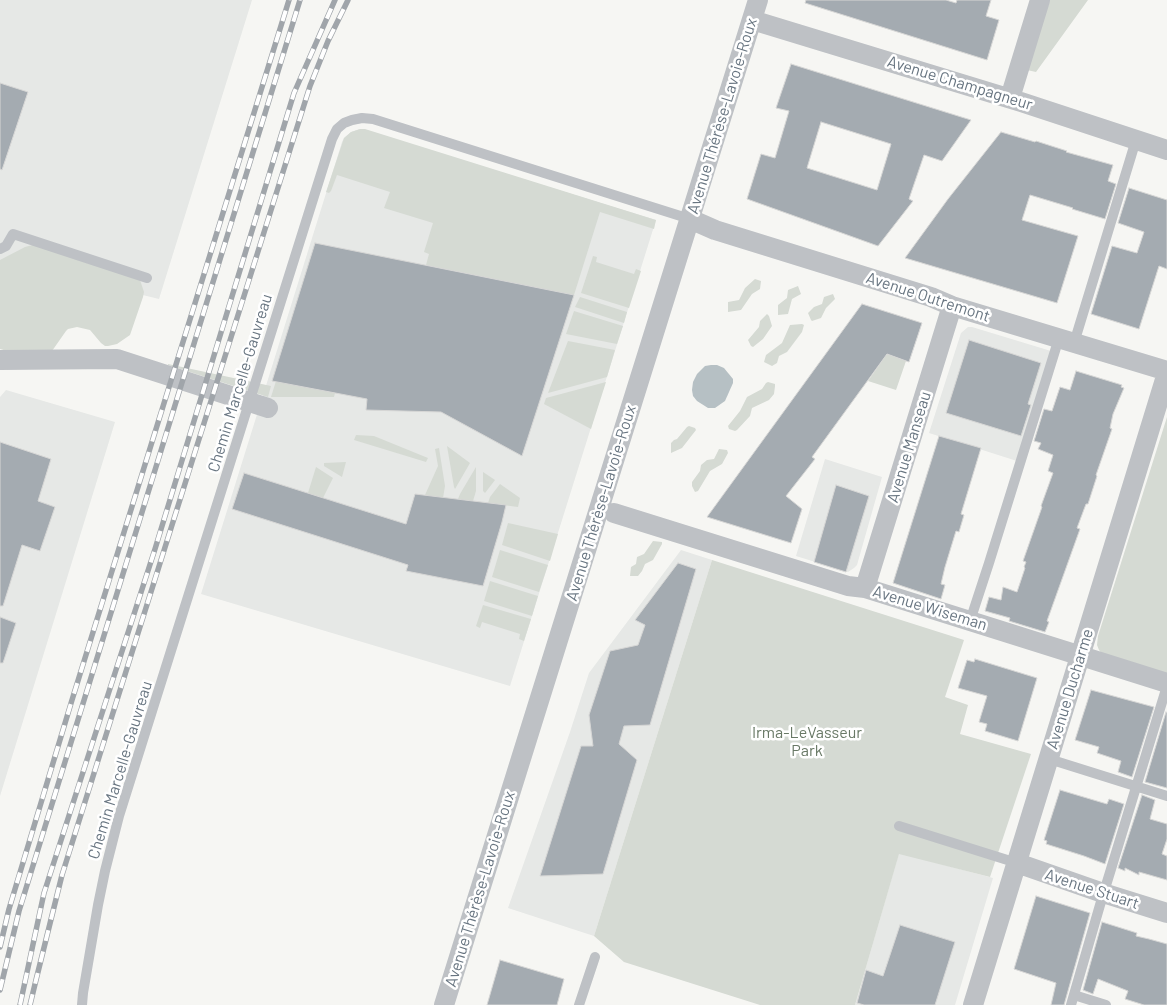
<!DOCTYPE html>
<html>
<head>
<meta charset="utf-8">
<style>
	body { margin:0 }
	canvas { display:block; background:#f6f6f3 }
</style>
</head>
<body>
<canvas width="1167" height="1005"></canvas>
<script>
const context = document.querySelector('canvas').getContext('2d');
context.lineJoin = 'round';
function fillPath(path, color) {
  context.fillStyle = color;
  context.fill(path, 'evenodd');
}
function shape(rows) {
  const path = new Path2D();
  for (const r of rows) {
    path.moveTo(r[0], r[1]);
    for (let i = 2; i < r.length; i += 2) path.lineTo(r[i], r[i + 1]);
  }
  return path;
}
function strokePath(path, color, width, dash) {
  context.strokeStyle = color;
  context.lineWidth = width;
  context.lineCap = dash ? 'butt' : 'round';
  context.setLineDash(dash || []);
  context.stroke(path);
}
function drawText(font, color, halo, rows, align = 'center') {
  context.font = font + ' Barlow,sans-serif';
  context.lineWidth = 5;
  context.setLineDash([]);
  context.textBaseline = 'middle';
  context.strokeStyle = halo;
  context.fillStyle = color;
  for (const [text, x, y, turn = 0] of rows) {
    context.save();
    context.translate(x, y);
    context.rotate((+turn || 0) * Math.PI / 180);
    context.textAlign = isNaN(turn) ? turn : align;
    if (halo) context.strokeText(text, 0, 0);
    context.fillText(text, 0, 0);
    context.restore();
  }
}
fillPath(shape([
	[0,0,252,0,159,299,0,260],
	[360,129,656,220,510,686,201,594,342,142,344,138,351,132],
	[968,327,972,327,1051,351,1017,461,929,433,961,333],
	[6,390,115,422,0,796,0,397],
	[825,459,882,477,857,565,854,568,848,572,796,556],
	[681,550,712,560,594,936,508,908,570,732,589,673],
	[899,853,993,878,955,1005,855,1005]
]), '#e6e8e6');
fillPath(shape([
	[1050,0,1088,0,1036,72,1027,70],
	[360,129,365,129,656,220,654,229,600,212,574,295,426,265,429,254,424,252,433,223,384,208,390,192,337,175,331,191,329,193,326,192,344,138,351,132],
	[36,244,140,280,144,292,143,297,130,335,117,344,108,346,105,346,101,343,90,330,77,327,68,329,66,331,52,351,11,352,0,349,0,260,25,247],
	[593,256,597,257,596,262,634,274,636,269,641,271,629,308,581,293],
	[755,279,761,281,760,289,752,294,741,310,728,312,728,302,739,300,745,288],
	[798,286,801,294,792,299,788,314,778,315,778,305,787,298,788,290],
	[833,294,835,299,826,308,821,318,812,321,811,320,808,313,814,307,822,304,824,297],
	[580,297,627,312,624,323,575,307],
	[574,311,623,326,617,344,566,334],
	[767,314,769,316,772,326,763,339,753,347,751,346,748,340,759,327,760,321],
	[802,324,804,325,802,332,787,352,779,356,777,363,772,366,764,362,766,355,782,343,790,325],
	[568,341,615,350,607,377,548,393],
	[887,354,906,361,896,390,868,381],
	[168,364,271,386,268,397,168,365],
	[276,381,335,393,334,397,271,397],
	[606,382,591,429,544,404,546,398],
	[768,382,775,384,775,386,774,394,769,400,752,408,750,416,737,430,735,431,729,429,728,426,740,411,747,397,762,389,766,383],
	[1167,417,1167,674,1102,654,1099,650,1097,645,1098,636],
	[689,426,695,428,696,430,682,448,671,453,671,443,674,440,677,439,687,427],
	[356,435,374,436,428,458,426,462,354,440],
	[447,446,470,463,455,489,454,487],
	[439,448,445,486,443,498,425,495,438,466,435,449],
	[719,449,727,450,728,453,722,464,710,471,698,491,695,492,692,486,692,482,700,471,701,465,707,460,714,459],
	[346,462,342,477,324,466,324,463],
	[316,467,333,478,323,498,308,493],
	[476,467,476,491,473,501,458,499,460,494],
	[483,472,495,480,485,493,483,491],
	[500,484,520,498,518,507,488,503,490,497],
	[508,523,558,534,550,561,502,545],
	[653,541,662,542,662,544,653,560,645,564,642,571,638,576,630,576,631,567,636,564,637,557,644,554],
	[500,550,548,565,539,592,492,577],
	[712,560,964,640,945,697,968,705,960,734,1031,754,990,877,899,854,855,1005,760,1005,624,962,594,936],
	[490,581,538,596,532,616,484,601],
	[483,605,531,619,524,641,519,639,520,634,482,622,480,628,476,626]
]), '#d5dad3');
fillPath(shape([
	[711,365,717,365,724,368,733,379,733,383,725,401,715,408,708,408,697,401,693,396,692,390,693,382,697,374,705,366]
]), '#b6c0c4');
const building = shape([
	[806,0,946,0,956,3,957,0,991,0,986,16,999,20,987,60,805,3,806,0],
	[791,64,971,120,942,161,924,155,909,199,913,201,878,246,747,199,761,154,775,158,789,111,776,108,791,64],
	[821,122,891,144,877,190,807,168,821,122],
	[0,83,28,92,2,170,0,169,0,83],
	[1001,132,1035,142,1036,141,1067,151,1066,152,1113,165,1108,181,1116,184,1105,219,1072,209,1073,208,1030,195,1022,220,1078,236,1057,303,905,258,948,199,1001,132],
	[1129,188,1167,200,1167,269,1159,266,1139,329,1091,314,1112,246,1137,253,1144,232,1118,223,1129,188],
	[315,243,574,295,522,456,441,412,366,410,367,399,272,381,315,243],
	[862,304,922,323,909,362,887,354,812,457,815,459,786,496,802,509,791,543,707,517,862,304],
	[969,340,1041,363,1028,404,1031,405,1021,436,946,413,969,340],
	[1076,371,1122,385,1121,387,1124,388,1113,414,1110,428,1112,429,1096,475,1097,476,1088,504,1086,504,1077,528,1080,529,1047,621,1049,622,1045,632,1009,621,1010,618,985,611,989,597,1001,600,1003,587,1017,592,1025,568,1024,567,1026,562,1023,561,1042,507,1041,506,1053,473,1048,471,1053,455,1038,449,1041,443,1034,441,1044,409,1052,411,1060,387,1070,390,1076,371],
	[939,436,981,448,961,514,964,515,959,532,956,531,945,567,941,584,945,585,941,599,893,583,939,436],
	[0,442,51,459,38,501,55,507,40,551,22,545,3,606,0,606,0,442],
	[244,473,406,524,415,494,506,505,502,522,483,586,406,571,408,565,232,509,244,473],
	[836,485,869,496,846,572,814,562,836,485],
	[678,563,696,569,650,725,624,726,619,744,637,760,603,874,540,876,581,746,593,746,589,715,610,651,638,645,645,625,635,620,678,563],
	[0,617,16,623,3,663,0,663,0,617],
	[975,659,1037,678,1018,741,985,731,987,724,979,722,987,696,958,688,967,660,974,662,975,659],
	[1091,690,1154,707,1132,777,1118,772,1121,761,1097,753,1099,747,1075,740,1091,690],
	[1166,712,1167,713,1167,788,1145,782,1166,712],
	[1060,790,1107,804,1109,799,1124,804,1105,864,1084,856,1046,844,1047,841,1044,840,1060,790],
	[1142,795,1155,800,1150,819,1167,824,1167,839,1162,854,1167,856,1167,880,1139,872,1139,875,1125,868,1125,871,1118,868,1142,795],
	[1036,896,1090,913,1064,1005,1051,1005,1056,983,1014,969,1036,896],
	[1102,922,1137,933,1136,936,1149,939,1167,944,1167,1005,1144,1005,1125,999,1128,991,1098,979,1093,994,1083,990,1102,922],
	[900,925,955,942,935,1005,864,1005,857,1003,866,970,883,976,900,925],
	[500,960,564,979,557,1005,487,1005,500,960]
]);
fillPath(building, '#a4abb1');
strokePath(building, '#d7d7d6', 1);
strokePath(shape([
	[0,249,6,246,13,234,147,278],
	[1074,343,1136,140],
	[970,621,989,563,1059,338],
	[1049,759,1167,796],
	[899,826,1017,863],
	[1074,995,1106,1005],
	[82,1005,83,993,98,905,105,871,119,816,332,139,337,129,344,123,352,120,362,118,373,119,690,219],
	[579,1005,595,957],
	[1071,1005,1100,905,1167,686]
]), '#bec1c5', 10);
strokePath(shape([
	[752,20,1021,102,1167,150],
	[1010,98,1040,0],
	[690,219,715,230,931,297,952,306,1167,371],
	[0,360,117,359,268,408],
	[614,513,848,586,865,588,881,593,1167,683],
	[865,588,952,306],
	[1017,863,1103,893,1167,913],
	[444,1005,758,0],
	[973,1005,1167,373]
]), '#bec1c5', 20);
const rail = shape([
	[0,947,9,909,72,700,289,0],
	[0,990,19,911,300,0],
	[20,1005,44,893,155,549,294,93,335,0],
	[30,1005,36,980,62,875,310,86,328,41,348,0]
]);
strokePath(rail, '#a0a5aa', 5.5);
strokePath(rail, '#fff', 4, [11]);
drawText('16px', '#687581', '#fff', [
	["Avenue Champagneur",960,83,17],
	["Avenue Thérèse-Lavoie-Roux",722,116,-73],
	["Avenue Outremont",928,297,18],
	["Chemin Marcelle-Gauvreau",240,383,-73],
	["Avenue Manseau",909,447,-73],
	["Avenue Thérèse-Lavoie-Roux",601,503,-73],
	["Avenue Wiseman",930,608,17],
	["Avenue Ducharme",1070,689,-73],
	["Chemin Marcelle-Gauvreau",120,770,-73],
	["Avenue Thérèse-Lavoie-Roux",480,889,-73],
	["Avenue Stuart",1092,889,18]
]);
drawText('16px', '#697966', '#fff', [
	["Irma-LeVasseur",807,733],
	["Park",807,751]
]);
</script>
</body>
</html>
